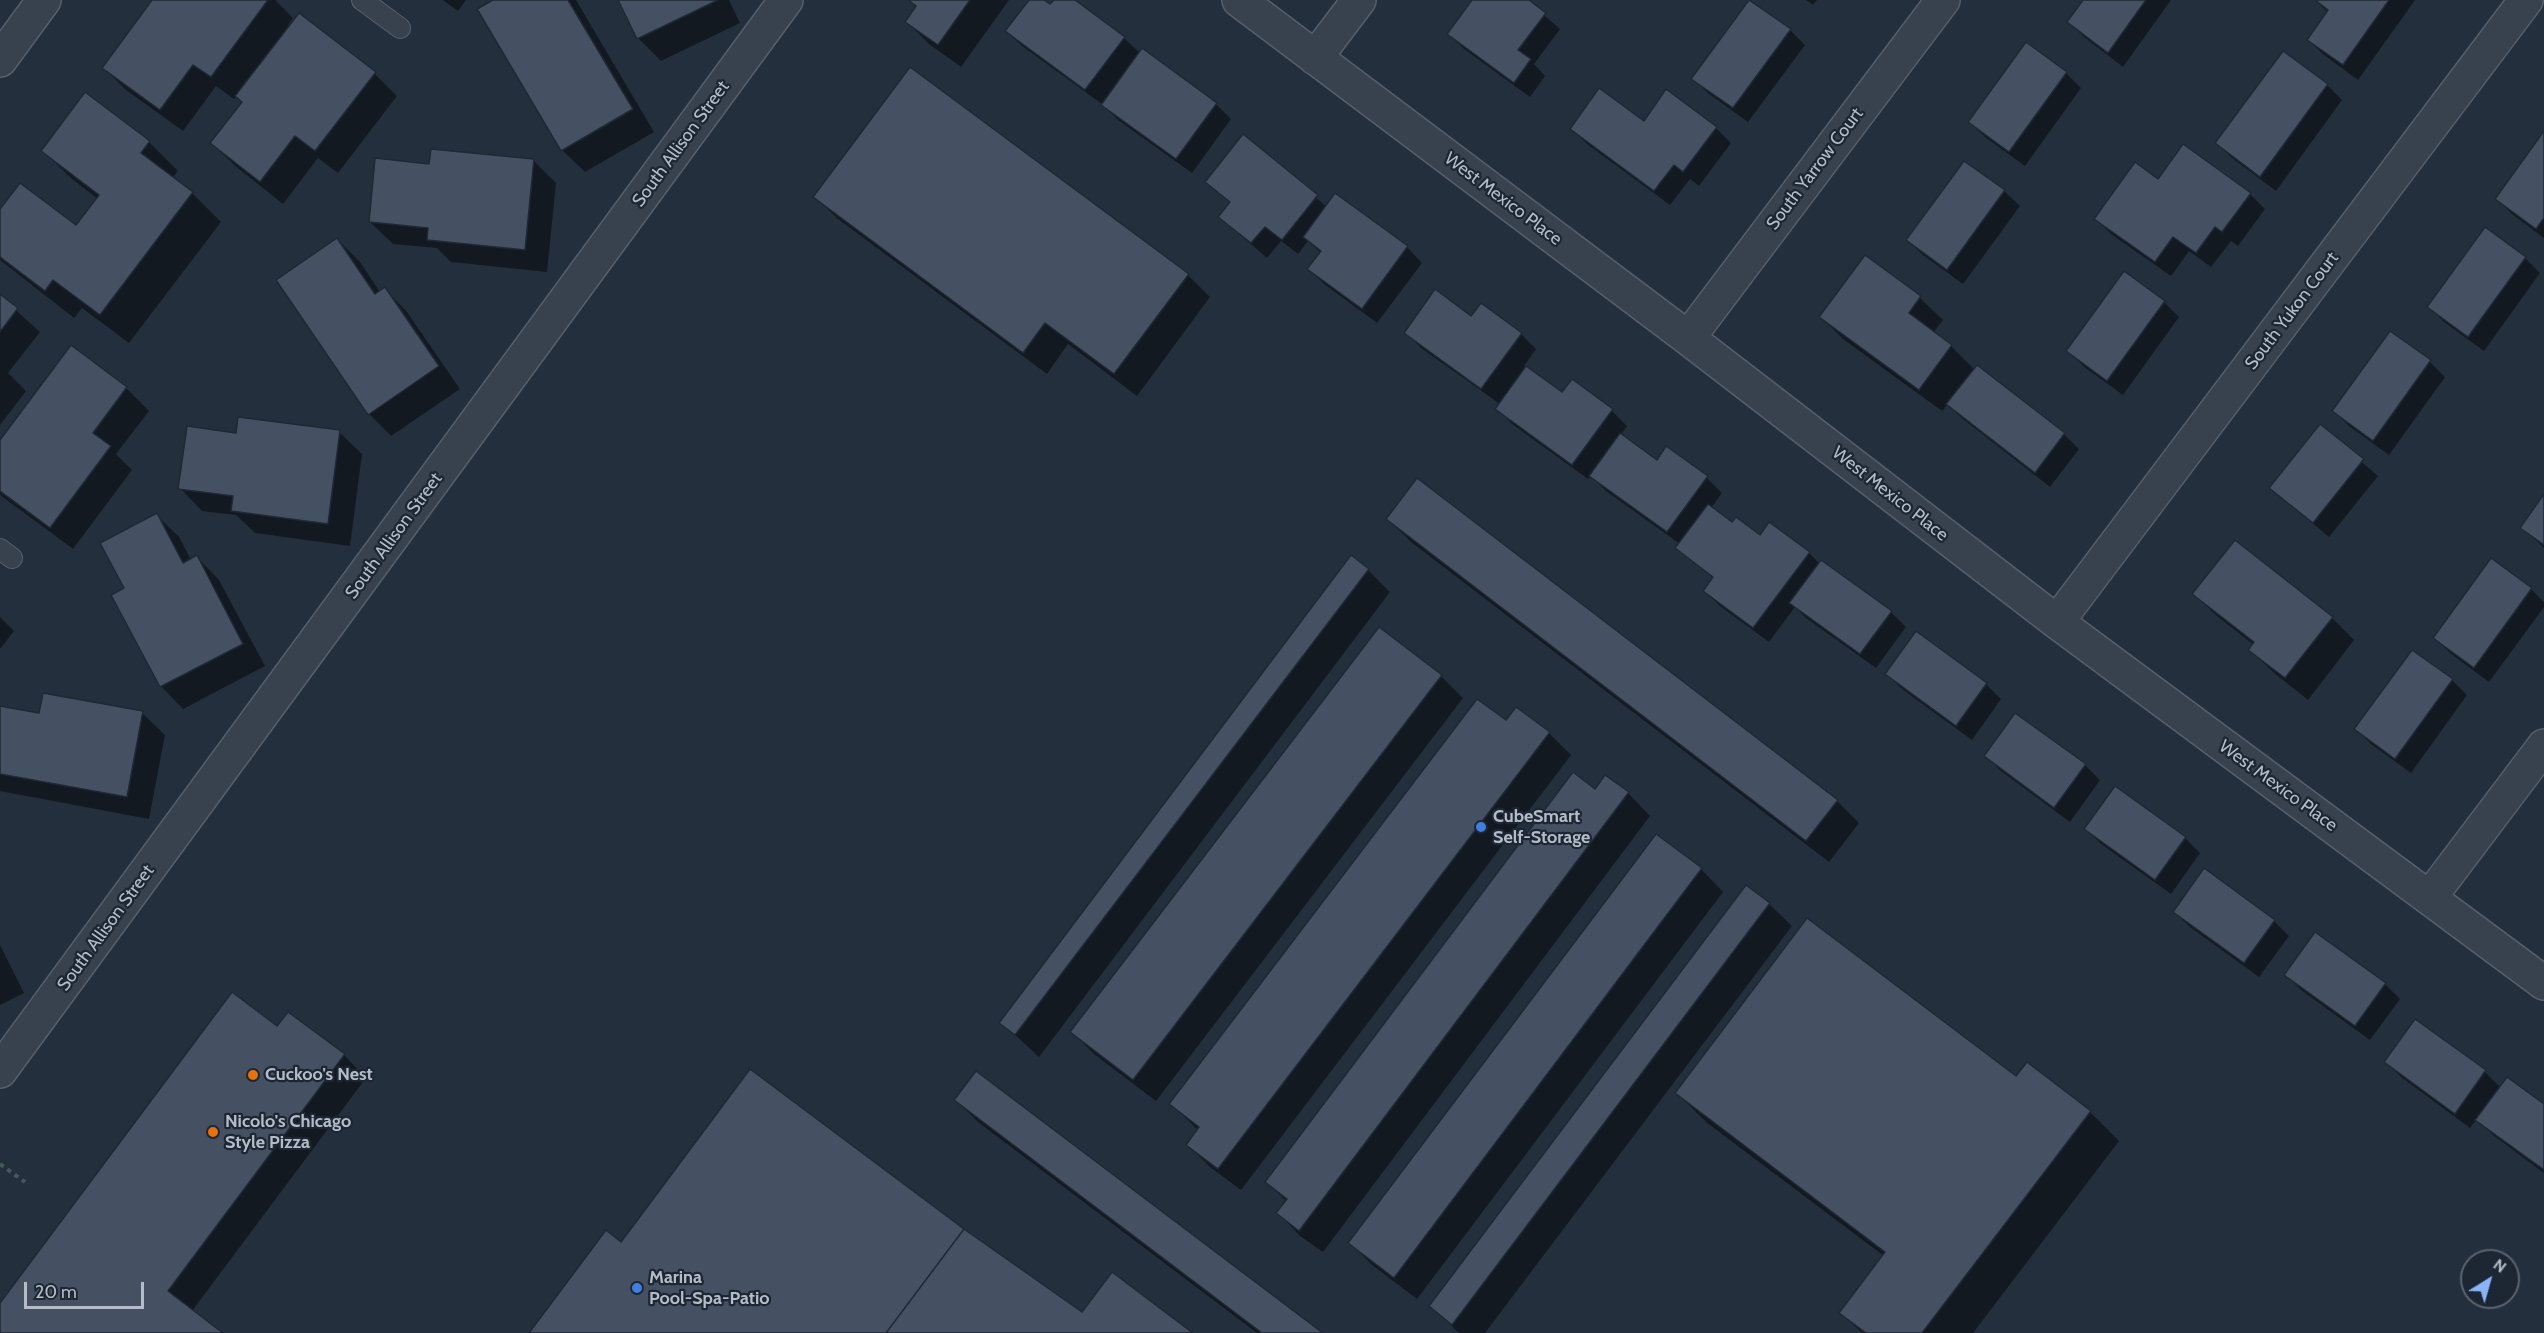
<!DOCTYPE html>
<html>
<head>
<meta charset="utf-8">
<style>
	body { margin:0 }
	#map { position:relative; width:2544px; height:1333px; overflow:hidden; background:#242f3e; font-family:Cabin,sans-serif }
	canvas { display:block }
	.north { position:absolute; left:2460px; top:1249px; width:60px; height:60px; box-sizing:border-box; background:#1d2633; border:2px solid #59626f; border-radius:50%; rotate:37deg; font-size:16px; font-weight:700; line-height:24px; text-align:center; color:#b4bcc9 }
	.north::after { content:''; display:block; margin:auto; width:21px; height:27px; background:#8ab4f8; clip-path:polygon(50% 0,100% 100%,50% 72%,0 100%) }
	.scale { position:absolute; left:24px; top:1282px; width:120px; height:27px; box-sizing:border-box; border:3px solid #b4bcc9; border-top:0; padding-left:8px; font-size:18px; line-height:21px; white-space:nowrap; color:#b4bcc9; -webkit-text-stroke:4px #1d2633; paint-order:stroke }
</style>
</head>
<body>
<div id="map">
<canvas width="2544" height="1333"></canvas>
<div class="north">N</div>
<div class="scale">20 m</div>
</div>
<script>
const context = document.querySelector('canvas').getContext('2d');
context.lineJoin = 'round';
function fillPath(path, color) {
  context.fillStyle = color;
  context.fill(path, 'evenodd');
}
function shape(rows) {
  const path = new Path2D();
  for (const r of rows) {
    path.moveTo(r[0], r[1]);
    for (let i = 2; i < r.length; i += 2) path.lineTo(r[i], r[i + 1]);
  }
  return path;
}
function strokePath(path, color, width, dash) {
  context.strokeStyle = color;
  context.lineWidth = width;
  context.lineCap = dash ? 'butt' : 'round';
  context.setLineDash(dash || []);
  context.stroke(path);
}
function drawText(font, color, halo, rows, align = 'center') {
  context.font = font + ' Cabin,sans-serif';
  context.lineWidth = 4.5;
  context.setLineDash([]);
  context.textBaseline = 'middle';
  context.strokeStyle = halo;
  context.fillStyle = color;
  for (const [text, x, y, turn = 0] of rows) {
    context.save();
    context.translate(x, y);
    context.rotate((+turn || 0) * Math.PI / 180);
    context.textAlign = isNaN(turn) ? turn : align;
    if (halo) context.strokeText(text, 0, 0);
    context.fillText(text, 0, 0);
    context.restore();
  }
}
fillPath(shape([
	[154,0,275,0,293,18,288,25,291,27,300,15,375,74,397,96,338,173,318,158,283,204,234,165,212,143,244,103,237,96,234,99,216,86,183,131,126,90,104,68],
	[443,0,466,0,458,11],
	[496,0,576,0,654,132,585,172,562,150],
	[620,0,729,0,740,23,661,61,638,38],
	[909,0,1009,0,961,67,929,44,907,22,917,8],
	[1030,0,1042,0,1051,6,1055,0,1072,0,1124,38,1140,53,1216,104,1231,119,1192,173,1118,120,1102,104,1022,46,1007,31],
	[1474,0,1526,0,1560,29,1534,64,1545,76,1530,97,1464,49,1449,34],
	[1806,0,1817,0,1813,5],
	[2085,0,2171,0,2123,67,2084,37,2069,22],
	[2315,0,2415,0,2358,80,2324,55,2308,40,2328,12],
	[1790,30,1805,45,1748,122,1709,94,1693,79],
	[2026,44,2066,73,2081,88,2025,166,1985,137,1970,122],
	[2327,85,2342,100,2276,191,2232,158,2217,143],
	[1644,123,1716,128,1731,143,1699,186,1690,179,1670,205,1587,144,1572,129],
	[2544,134,2544,238,2512,214,2497,199],
	[1243,137,1327,207,1407,247,1422,263,1377,323,1324,284,1309,269,1321,253,1308,241,1298,254,1281,241,1267,258,1220,217,1231,203,1207,181],
	[149,142,178,171,172,178,192,193,221,222,129,343,82,308,74,318,0,260,0,212,77,227,98,199,72,179,43,151],
	[533,160,556,183,547,272,451,262,437,248,393,244,370,222,431,166],
	[1965,163,2004,191,2020,206,1963,284,1923,255,1908,240],
	[2158,181,2250,194,2265,209,2238,246,2231,241,2211,267,2189,251,2171,276,2111,234,2096,219],
	[815,197,1188,275,1210,297,1137,396,1068,344,1047,374,838,219],
	[337,239,360,262,380,292,385,289,407,312,460,389,391,436,369,414],
	[1865,257,1920,298,1943,320,1933,333,1951,346,1975,370,2064,434,2079,449,2050,487,1963,419,1948,404,1942,411,1843,339,1821,317],
	[2525,258,2540,273,2484,351,2444,322,2429,307],
	[0,296,40,332,8,373,26,391,0,425],
	[2164,302,2179,317,2123,395,2083,366,2068,350],
	[1472,318,1521,334,1536,349,1524,366,1562,394,1572,381,1612,411,1627,426,1621,435,1657,462,1707,478,1722,493,1711,508,1733,524,1760,537,1809,553,1820,564,1891,612,1906,627,1876,668,1806,618,1795,607,1769,642,1720,606,1705,591,1714,579,1677,548,1680,544,1606,491,1591,476,1588,479,1512,424,1497,408,1500,404,1421,348,1406,332],
	[71,347,126,388,149,411,116,454,132,470,73,549,0,495,0,442],
	[2430,362,2445,377,2389,455,2349,426,2334,411],
	[2320,426,2378,476,2329,537,2271,488],
	[339,432,362,454,350,546,255,533,236,515,202,511,180,488,237,435],
	[2544,497,2544,548,2522,527],
	[156,515,179,537,191,560,197,557,219,580,265,666,183,709,161,686,126,589],
	[1388,519,1837,801,1859,823,1829,862,1411,542],
	[1368,570,1390,592,1039,1057,1001,1022],
	[2531,589,2544,602,2544,607,2489,682,2450,653,2435,638],
	[2194,594,2332,618,2354,640,2308,700,2273,672,2250,650,2254,645,2217,616],
	[0,617,14,631,0,649],
	[1887,674,1986,684,2001,699,1972,740,1902,689],
	[1441,676,1463,698,1156,1101,1094,1054,1072,1032],
	[2452,680,2467,695,2411,773,2371,744,2356,729],
	[0,707,41,715,142,713,165,735,149,819,0,791],
	[2015,715,2085,765,2100,780,2070,822,2001,771,1986,756],
	[1506,722,1549,733,1571,755,1241,1190,1210,1167,1188,1145,1199,1131,1171,1104],
	[2116,788,2185,838,2200,853,2171,894,2101,844,2086,829],
	[1596,791,1628,793,1650,816,1323,1252,1300,1236,1278,1213,1287,1202,1267,1182],
	[1701,869,1723,892,1417,1299,1372,1265,1350,1243],
	[1746,887,1769,904,1792,926,1485,1333,1459,1333,1431,1306],
	[2174,912,2274,921,2289,936,2259,977,2190,927],
	[0,945,24,993,0,1005],
	[2286,975,2385,984,2400,999,2370,1040,2301,990],
	[278,1028,344,1055,366,1078,192,1311,221,1333,0,1333,0,1306],
	[2386,1062,2485,1072,2501,1088,2544,1106,2544,1173,2493,1135,2477,1119,2470,1128,2401,1077],
	[2016,1078,2090,1112,2119,1141,1973,1333,1862,1333,1841,1313,1884,1256,1706,1122,1677,1093],
	[956,1100,1321,1333,1257,1333,978,1122]
]), '#0007');
const building = shape([
	[152,0,268,0,211,77,193,65,160,110,102,68,152,0],
	[493,0,568,0,633,109,561,151,477,9,493,0],
	[618,0,718,0,637,39,618,0],
	[908,0,970,0,938,45,905,22,916,6,908,0],
	[1029,0,1044,0,1050,4,1054,0,1075,0,1125,37,1085,90,1005,31,1029,0],
	[1472,0,1529,0,1546,13,1518,50,1531,59,1514,83,1447,34,1472,0],
	[1749,0,1791,29,1733,108,1691,79,1749,0],
	[2083,0,2146,0,2108,53,2067,22,2083,0],
	[2315,0,2389,0,2343,65,2307,40,2328,10,2315,0],
	[299,13,376,72,315,151,295,136,260,182,210,143,242,102,235,96,299,13],
	[2026,42,2067,72,2009,152,1968,122,2026,42],
	[1142,48,1217,103,1176,159,1101,105,1142,48],
	[2283,51,2328,84,2260,177,2215,143,2283,51],
	[910,67,1189,274,1114,374,1045,323,1023,353,813,197,910,67],
	[1599,88,1644,121,1666,89,1717,127,1683,172,1674,165,1654,191,1570,129,1599,88],
	[85,92,150,141,141,153,193,192,100,315,53,280,45,291,0,257,0,209,20,183,76,225,99,195,41,151,85,92],
	[2544,131,2544,218,2536,229,2495,199,2544,131],
	[1243,134,1318,195,1282,240,1265,227,1251,243,1218,217,1230,202,1205,182,1243,134],
	[2183,144,2251,193,2222,232,2215,227,2196,253,2173,237,2155,262,2094,219,2135,162,2158,179,2183,144],
	[431,149,534,159,525,250,427,240,428,228,369,222,375,158,429,164,431,149],
	[1964,161,2005,190,1947,270,1906,240,1964,161],
	[1335,193,1408,246,1362,309,1307,269,1321,251,1303,237,1335,193],
	[2485,227,2526,257,2468,337,2427,307,2485,227],
	[337,238,375,294,385,287,439,366,368,415,276,280,337,238],
	[1865,255,1921,296,1909,313,1952,345,1919,390,1819,317,1865,255],
	[2124,271,2165,301,2107,381,2066,351,2124,271],
	[1435,289,1471,316,1481,303,1522,333,1481,389,1404,333,1435,289],
	[0,294,18,308,0,332,0,294],
	[2390,331,2431,360,2373,441,2332,411,2390,331],
	[71,345,127,387,93,433,111,446,50,528,0,491,0,440,71,345],
	[1977,365,2065,433,2035,473,1946,404,1977,365],
	[1526,366,1562,392,1572,379,1613,409,1572,465,1495,409,1526,366],
	[238,417,340,430,328,524,231,511,233,496,178,489,187,426,236,433,238,417],
	[2320,424,2364,459,2313,523,2269,488,2320,424],
	[1620,433,1657,460,1666,446,1708,476,1667,532,1589,476,1620,433],
	[1417,478,1838,800,1806,841,1386,519,1417,478],
	[2544,494,2544,545,2520,528,2544,494],
	[1708,504,1732,522,1736,517,1760,535,1769,522,1810,552,1753,628,1703,591,1713,577,1675,548,1708,504],
	[157,513,183,563,197,555,243,644,160,687,111,595,124,588,100,543,157,513],
	[2235,540,2333,617,2285,678,2248,650,2254,642,2192,594,2235,540],
	[1351,555,1369,569,1015,1035,999,1023,1351,555],
	[2491,558,2532,588,2474,668,2433,638,2491,558],
	[1821,560,1892,611,1860,654,1789,603,1821,560],
	[1379,627,1442,675,1133,1080,1070,1032,1379,627],
	[1916,631,1987,683,1956,726,1885,674,1916,631],
	[2412,650,2453,679,2395,759,2354,729,2412,650],
	[43,693,143,711,127,797,0,774,0,706,39,713,43,693],
	[1477,699,1506,720,1516,707,1550,732,1218,1169,1186,1145,1199,1127,1169,1104,1477,699],
	[2015,713,2086,764,2054,808,1984,756,2015,713],
	[1573,772,1595,789,1605,775,1629,792,1299,1231,1276,1213,1287,1199,1265,1182,1573,772],
	[2115,786,2186,837,2155,880,2084,829,2115,786],
	[1656,834,1702,868,1394,1278,1348,1243,1656,834],
	[2204,868,2275,920,2244,963,2173,912,2204,868],
	[1746,885,1770,903,1452,1325,1429,1306,1746,885],
	[1807,918,2016,1076,2027,1062,2091,1111,1922,1333,1866,1333,1839,1313,1885,1252,1675,1093,1807,918],
	[2315,932,2386,983,2355,1026,2284,975,2315,932],
	[232,992,277,1026,288,1012,345,1054,168,1291,223,1333,0,1333,0,1303,232,992],
	[2415,1019,2486,1070,2455,1114,2384,1062,2415,1019],
	[750,1069,964,1229,886,1333,529,1333,606,1230,621,1242,750,1069],
	[976,1071,1323,1333,1262,1333,954,1100,976,1071],
	[2507,1077,2544,1104,2544,1170,2475,1120,2507,1077],
	[964,1229,1082,1312,1112,1272,1193,1333,886,1333,964,1229]
]);
fillPath(building, '#455162');
strokePath(building, '#1f2835', 1.5);
const service = shape([
	[362,0,400,28],
	[0,549,12,558]
]);
const minor = shape([
	[1239,0,1688,338,2057,622,2544,983],
	[1315,58,1359,0],
	[0,60,44,0],
	[1688,338,1943,0],
	[2057,622,2526,0],
	[2430,897,2544,746],
	[0,1071,786,0]
]);
strokePath(service, '#565f6c', 22);
strokePath(minor, '#565f6c', 36);
strokePath(shape([
	[0,1164,25,1182]
]), '#44595c', 4, [4.5, 4.5]);
strokePath(service, '#38414e', 20);
strokePath(minor, '#38414e', 33);
for (const [x, y, r, color] of [
	[1481,827,6,"#3f7fe0"],
	[253,1075,6,"#e8710a"],
	[213,1132,6,"#e8710a"],
	[637,1288,6,"#3f7fe0"]
]) {
  const dot = new Path2D();
  dot.arc(x, y, r, 0, 2 * Math.PI);
  context.fillStyle = color;
  context.fill(dot);
  strokePath(dot, '#1d2633', 2);
}
drawText('18px', '#b4bcc9', '#1d2633', [
	["South Allison Street",681,144,-54],
	["South Yarrow Court",1815,169,-53],
	["West Mexico Place",1503,199,37],
	["South Yukon Court",2292,311,-53],
	["West Mexico Place",1890,494,38],
	["South Allison Street",394,536,-54],
	["West Mexico Place",2278,786,36],
	["South Allison Street",106,928,-54]
]);
drawText('bold 18px', '#b4bcc9', '#1d2633', [
	["CubeSmart",1493,817],
	["Self-Storage",1493,838],
	["Cuckoo's Nest",265,1075],
	["Nicolo's Chicago",225,1122],
	["Style Pizza",225,1143],
	["Marina",649,1278],
	["Pool-Spa-Patio",649,1299]
], 'left');
</script>
</body>
</html>
